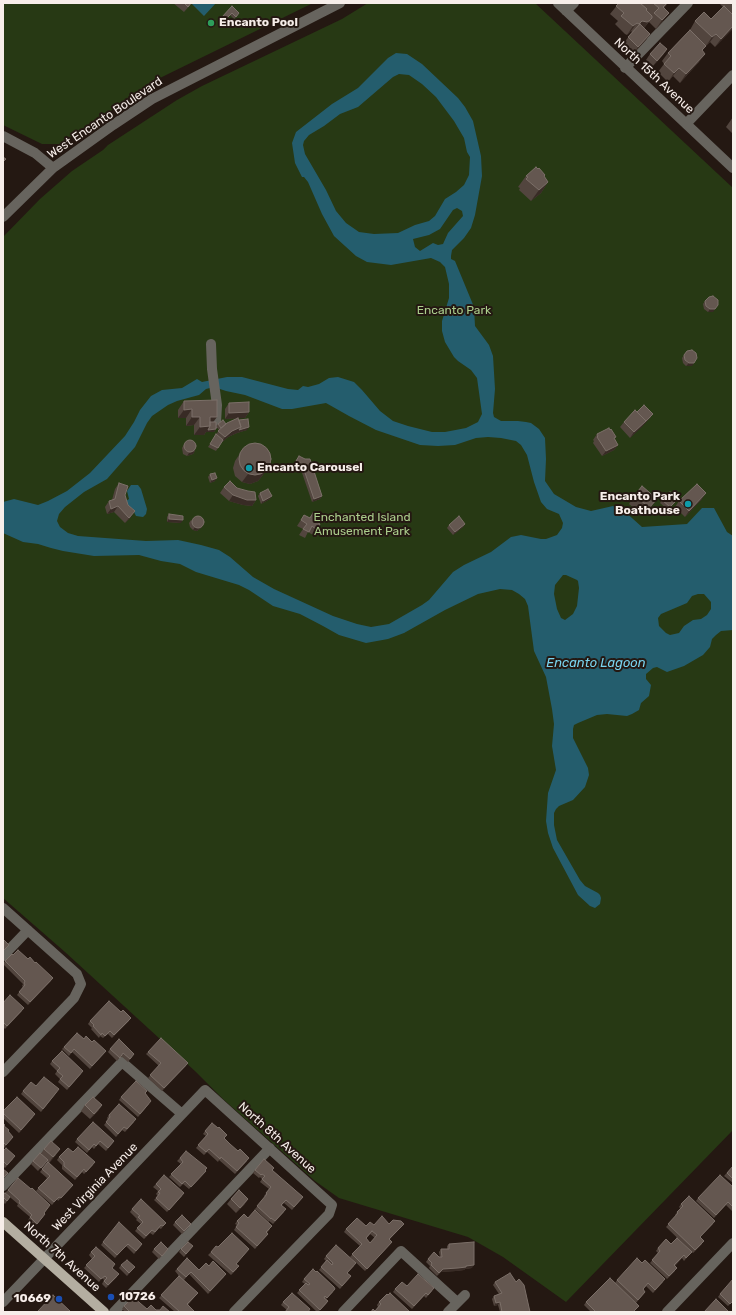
<!DOCTYPE html>
<html>
<head>
<meta charset="utf-8">
<style>
	body { margin:0 }
	#map { position:relative; width:736px; height:1315px; overflow:hidden; background:#241812; font-family:Rubik,sans-serif }
	canvas { display:block }
	.frame { position:absolute; inset:0; border:4px solid #f7eeea; pointer-events:none }
</style>
</head>
<body>
<div id="map">
<canvas width="736" height="1315"></canvas>
<div class="frame"></div>
</div>
<script>
const context = document.querySelector('canvas').getContext('2d');
context.lineJoin = 'round';
function fillPath(path, color) {
  context.fillStyle = color;
  context.fill(path, 'evenodd');
}
function shape(rows) {
  const path = new Path2D();
  for (const r of rows) {
    if (r.length === 3) {
      path.moveTo(r[0] + r[2], r[1]);
      path.arc(r[0], r[1], r[2], 0, 2 * Math.PI);
      continue;
    }
    path.moveTo(r[0], r[1]);
    for (let i = 2; i < r.length; i += 2) path.lineTo(r[i], r[i + 1]);
  }
  return path;
}
function strokePath(path, color, width, dash) {
  context.strokeStyle = color;
  context.lineWidth = width;
  context.lineCap = dash ? 'butt' : 'round';
  context.setLineDash(dash || []);
  context.stroke(path);
}
function drawText(font, color, halo, rows, align = 'center') {
  context.font = font + ' Rubik,sans-serif';
  context.lineWidth = 4;
  context.setLineDash([]);
  context.textBaseline = 'middle';
  context.strokeStyle = halo;
  context.fillStyle = color;
  for (const [text, x, y, turn = 0] of rows) {
    context.save();
    context.translate(x, y);
    context.rotate((+turn || 0) * Math.PI / 180);
    context.textAlign = isNaN(turn) ? turn : align;
    if (halo) context.strokeText(text, 0, 0);
    context.fillText(text, 0, 0);
    context.restore();
  }
}
fillPath(shape([
	[3,3,313,3,162,77,61,144,42,144,3,125],
	[368,3,535,3,733,188,733,1130,566,1302,503,1257,468,1237,339,1198,315,1181,223,1099,196,1072,65,952,3,898,3,237,40,199,72,171,103,150,108,145,177,100,202,86,342,19]
]), '#273914');
fillPath(shape([
	[191,3,216,3,204,16],
	[396,53,407,54,422,64,458,98,465,107,473,121,481,156,482,176,475,215,471,228,464,238,452,250,451,256,451,259,455,261,474,307,475,326,489,345,493,356,495,389,493,413,494,417,501,421,518,421,526,422,531,423,539,429,545,438,546,459,545,481,554,494,576,507,591,511,613,506,616,507,623,510,642,527,687,524,702,508,714,508,727,532,733,536,733,630,721,631,716,635,712,639,710,647,703,655,684,666,667,672,657,667,653,668,646,674,646,679,651,685,649,696,641,703,639,710,632,714,627,716,607,714,597,715,578,723,574,725,573,729,573,738,588,768,589,775,585,787,573,800,559,806,556,809,554,813,554,825,557,840,580,880,585,886,598,893,600,895,601,898,600,904,595,908,590,906,578,895,553,848,548,833,546,821,548,793,556,770,552,746,554,724,552,709,546,677,534,651,528,606,525,599,519,594,512,590,500,589,478,594,445,610,404,633,388,639,366,643,339,635,323,626,300,614,273,606,249,590,239,585,196,572,180,564,161,561,139,555,94,556,63,551,51,548,38,544,23,542,3,533,3,502,14,499,38,505,48,501,67,491,90,473,125,436,134,422,140,410,151,396,162,390,182,388,197,379,202,382,227,377,242,377,288,389,298,390,303,386,308,387,319,384,329,378,338,377,354,382,362,390,380,411,393,421,408,426,432,432,445,432,466,428,478,422,482,414,477,378,471,370,458,361,454,357,445,342,442,331,442,321,449,298,449,284,445,267,440,262,431,258,391,265,367,262,356,256,334,236,322,214,308,182,304,177,302,177,295,163,292,143,296,132,332,104,358,88,388,58],
	[399,74,409,75,422,84,436,97,454,121,464,138,467,152,470,157,469,175,464,185,456,192,445,199,435,216,429,221,415,225,398,233,374,234,359,232,346,223,336,211,326,190,305,154,303,145,304,141,309,135,324,126,340,114,358,107,393,77],
	[457,208,462,211,463,216,448,233,443,244,438,245,433,243,420,251,415,247,413,239,429,235,440,229,453,210],
	[214,387,226,391,245,395,282,409,292,409,326,403,349,416,376,430,420,445,438,446,455,445,476,438,488,437,501,438,516,441,521,445,527,455,534,482,541,502,547,509,559,514,563,523,562,528,557,535,546,539,541,539,521,535,511,537,491,552,464,565,453,572,429,600,422,605,389,624,371,627,357,624,333,616,274,589,253,577,230,557,219,550,201,545,178,540,146,541,78,536,68,533,60,527,57,521,59,514,65,507,84,492,107,479,135,447,147,423,152,416,168,405,177,401,199,395,206,389],
	[563,575,566,575,577,580,578,581,579,588,577,606,573,614,565,620,561,618,557,609,554,594,555,585],
	[698,594,704,594,711,602,711,609,707,615,701,619,693,620,684,626,679,633,670,635,666,633,659,626,658,618,661,614,687,603,692,596],
	[131,485,138,485,141,489,147,509,146,514,143,517,136,516,132,508,130,508,126,501,129,499,127,491]
]), '#245d6d');
strokePath(shape([
	[558,3,733,168],
	[566,11,574,3],
	[625,68,688,3],
	[686,124,733,75],
	[3,136,35,153,53,168],
	[3,217,53,168,113,125,152,99,340,3],
	[211,344,212,369,217,405,216,423],
	[3,908,77,974,81,984,74,998,3,1072],
	[3,956,28,930],
	[3,1186,122,1062,182,1114],
	[3,1302,205,1090,332,1205,329,1214,234,1312],
	[114,1312,270,1148],
	[343,1312,401,1251,457,1302],
	[448,1312,465,1295],
	[667,1312,733,1243]
]), '#67645e', 10);
strokePath(shape([
	[3,1222,104,1312]
]), '#b4aea1', 10);
fillPath(shape([
	[173,3,192,3,184,12],
	[619,3,668,3,664,8,663,21,656,29,649,22,644,28,650,34,646,40,634,53,624,43,632,32,631,31,627,35,625,34,615,24,618,21,610,14],
	[646,10,652,16,652,17],
	[721,3,733,3,733,28,715,47,710,42,706,46,704,44,706,46,702,51,699,62,680,83,673,76,668,82,658,72,664,64,662,61,668,53,690,30,695,21,711,19,723,7,720,4],
	[232,6,237,16,234,19,230,15,223,22,220,20],
	[667,49,663,55,653,66,646,60,650,54],
	[733,117,733,134,726,127],
	[526,176,544,177,548,182,541,193,531,201,519,190,520,188,518,187],
	[705,301,713,312,708,312,704,309,703,304],
	[687,351,692,366,686,366,683,363,682,358],
	[184,401,213,422,216,429,214,432,206,432,204,435,194,435,194,425,186,426,186,418,178,418,178,410],
	[229,403,249,412,245,418,238,418,239,420,247,430,237,433,228,437,221,443,216,451,208,447,219,430,216,426,218,424,226,424,238,418,225,419,225,409],
	[637,412,651,417,630,438,620,427,624,422],
	[597,434,615,439,618,445,614,450,602,456,593,443,594,441,593,440],
	[186,441,195,451,193,454,187,456,183,454,182,448],
	[241,452,263,475,258,481,250,484,242,482,235,476,233,468,235,461],
	[299,456,322,496,320,499,312,502,300,467,294,464],
	[210,474,215,481,210,483,208,477],
	[119,483,125,495,131,517,125,523,114,512,107,514,105,507,109,501,112,500,115,489],
	[224,487,237,488,256,500,252,506,243,505,229,501,220,493],
	[260,493,270,499,261,504,258,496],
	[635,495,657,499,651,507,643,516,629,504],
	[678,499,668,510,660,503,662,500],
	[702,499,685,517,675,507,679,501],
	[313,513,317,530,313,535,308,532,305,538,299,535,303,529,297,526,304,515,309,518],
	[169,514,181,523,167,522,167,517],
	[191,520,202,527,197,531,193,530,190,527,189,523],
	[465,524,463,527,453,535,447,528,449,525],
	[5,961,51,981,28,1005,17,995,23,987,22,986,23,984,3,964],
	[3,1003,22,1011,5,1029,3,1027],
	[90,1021,129,1021,112,1038,108,1034,103,1038,100,1036,99,1038,91,1029,92,1028,88,1024],
	[84,1039,92,1042,106,1051,90,1069,72,1052,69,1056,62,1049,64,1047],
	[110,1049,132,1057,128,1062,121,1056,117,1061,108,1052],
	[148,1052,186,1066,162,1091,148,1078,159,1066,146,1054],
	[52,1061,81,1074,67,1090,58,1082,60,1079,55,1074,57,1071,50,1064],
	[36,1086,57,1092,41,1112,21,1094,23,1091],
	[145,1094,149,1104,138,1117,119,1100,121,1097],
	[85,1105,102,1105,98,1111,90,1119,81,1111],
	[3,1111,33,1117,19,1133,3,1118],
	[109,1115,134,1122,125,1132,122,1130,116,1137,104,1125,108,1120,107,1118],
	[3,1123,8,1131,13,1137,4,1148,3,1147],
	[205,1131,225,1139,247,1161,235,1174,219,1160,218,1162,207,1152,204,1155,196,1148,206,1136,203,1134],
	[77,1139,114,1141,106,1151,98,1144,94,1149,92,1147,87,1153,75,1142],
	[44,1149,56,1155,49,1163,73,1185,58,1201,57,1199,52,1205,36,1191,47,1178,40,1172,48,1162,47,1161,38,1171,31,1164,33,1161,41,1154],
	[3,1151,13,1159,5,1168,3,1166],
	[73,1152,93,1165,84,1174,82,1172,75,1180,62,1169,62,1165,57,1160,59,1157],
	[180,1158,206,1171,189,1189,183,1184,180,1187,169,1177,181,1164,177,1161],
	[733,1166,733,1183,724,1176],
	[255,1170,272,1170,303,1197,292,1210,284,1203,282,1205,284,1212,273,1224,269,1221,269,1222,255,1209,265,1197,264,1196,269,1189,260,1182,262,1179,260,1177,259,1178,253,1173],
	[156,1184,182,1196,167,1212,154,1200,158,1196,156,1194,158,1191,153,1187],
	[733,1187,733,1210,732,1211,726,1205,714,1218,696,1201,698,1198],
	[8,1190,48,1208,44,1213,43,1217,35,1226,28,1220,30,1217,17,1206,18,1204,5,1193],
	[3,1195,8,1200,5,1204,3,1202],
	[231,1199,248,1199,244,1205,236,1213,227,1204],
	[681,1204,713,1224,700,1237,702,1244,693,1253,666,1227,676,1216,675,1215,677,1212,681,1209,679,1207],
	[132,1209,164,1225,161,1229,159,1228,153,1235,150,1233,144,1239,135,1231,141,1224,136,1220,137,1219,130,1212],
	[248,1218,270,1229,267,1233,268,1234,266,1236,255,1249,234,1230,237,1225,235,1224,237,1221],
	[175,1222,189,1227,182,1234,173,1225],
	[389,1224,404,1224,390,1239,390,1244,365,1271,350,1257,360,1246,344,1232,346,1229,374,1225],
	[370,1234,375,1238,370,1243,366,1239],
	[103,1242,142,1244,134,1254,126,1246,115,1258,101,1245],
	[449,1244,472,1268,465,1269,464,1270,456,1271,441,1272,437,1276,429,1268,430,1266,426,1262,428,1259,440,1257,439,1252,441,1249,447,1249,447,1246],
	[193,1246,184,1257,179,1252,181,1249],
	[218,1247,249,1249,236,1264,237,1269,231,1275,208,1255,211,1252],
	[658,1248,689,1255,684,1261,682,1258,675,1266,675,1271,667,1279,650,1263,658,1253,656,1251],
	[154,1249,168,1249,159,1259,152,1252],
	[91,1252,112,1268,117,1277,106,1288,102,1284,104,1280,102,1278,99,1282,84,1268,92,1259,89,1255],
	[326,1256,354,1266,347,1273,351,1276,340,1289,319,1270,326,1261,324,1259],
	[121,1265,135,1267,127,1276,119,1268],
	[209,1266,224,1277,208,1294,189,1274,184,1280,198,1293,188,1305,193,1312,175,1312,159,1298,179,1276,175,1271,177,1269,199,1270],
	[304,1279,333,1292,326,1299,328,1301,326,1304,318,1312,317,1312,297,1293,305,1284,302,1282],
	[617,1280,663,1282,653,1293,646,1286,643,1290,645,1292,636,1303,615,1283],
	[495,1282,530,1312,500,1312,498,1305,494,1306,492,1299,494,1296,499,1294,493,1285],
	[407,1286,432,1291,426,1298,424,1296,412,1309,393,1292,395,1289],
	[720,1294,733,1301,728,1306,718,1297],
	[283,1302,310,1309,287,1310,281,1305],
	[379,1302,410,1312,375,1311,378,1307,377,1305],
	[586,1302,639,1306,633,1312,591,1312,584,1305],
	[124,1306,147,1309,156,1310,170,1312,125,1312,122,1309]
]), '#52453e');
fillPath(shape([
	[669,13,663,21,656,29,662,20],
	[642,21,649,21,643,30,633,33],
	[637,23,631,31,627,35,633,26],
	[733,26,733,29,715,47,721,39],
	[650,34,646,40,634,53,638,47],
	[716,34,710,42,706,46,712,37],
	[667,49,663,55,653,66,657,61],
	[705,54,699,62,680,83,686,74],
	[679,68,673,76,668,82,674,73],
	[548,182,541,193,531,201,539,190],
	[718,305,713,312,708,312,710,309],
	[689,363,694,363,692,366,686,366],
	[192,409,186,418,178,418,184,410],
	[249,412,245,418,225,419,229,413],
	[653,414,642,427,630,438,634,432],
	[192,417,200,417,194,425,186,426],
	[210,417,217,417,211,425,206,425],
	[210,426,216,429,214,432,206,432,204,435,194,435,200,427],
	[241,427,237,433,228,437,221,443,225,437,232,431],
	[249,427,247,430,237,433,239,430],
	[618,445,614,450,602,456,606,451],
	[195,451,193,454,187,456,189,453],
	[269,466,263,475,258,481,250,484,242,482,248,474],
	[217,478,215,481,210,483,212,480],
	[706,493,702,499,685,517,689,511],
	[233,495,256,500,252,506,243,505,229,501],
	[272,496,270,499,261,504,263,501],
	[322,496,320,499,312,502,314,499],
	[657,499,651,507,643,516,649,508],
	[118,506,114,512,107,514,111,509],
	[135,511,131,517,125,523,129,518],
	[169,519,183,520,181,523,167,522],
	[204,524,202,527,197,531,193,530,195,527],
	[465,524,463,527,453,535,455,532],
	[53,978,51,981,28,1005,30,1002],
	[131,1018,129,1021,112,1038,114,1035],
	[188,1063,186,1066,162,1091,164,1088],
	[102,1105,98,1111,90,1119,94,1114],
	[60,1149,56,1155,49,1163,53,1157],
	[248,1199,244,1205,236,1213,240,1208],
	[474,1265,472,1268,465,1269,464,1270,456,1271,441,1272,437,1276,443,1269,466,1266],
	[119,1274,117,1277,106,1288,108,1285],
	[226,1274,224,1277,208,1294,210,1291],
	[500,1302,498,1305,494,1306,496,1303]
]), '#382b25');
const building = shape([
	[184,3,191,3,188,7,184,3],
	[619,3,640,3,647,9,646,10,652,16,652,18,649,21,647,22,642,21,639,24,637,23,633,26,621,16,624,13,616,6,619,3],
	[653,3,667,3,663,7,669,13,662,20,654,13,659,8,653,3],
	[232,6,239,13,236,17,232,13,225,20,222,17,232,6],
	[724,6,733,15,733,26,721,39,716,34,712,37,695,21,704,12,711,19,724,6],
	[640,24,650,34,638,47,628,37,640,24],
	[690,30,706,46,702,50,705,54,686,74,679,68,674,73,664,64,671,56,668,53,690,30],
	[660,43,667,49,657,61,650,54,660,43],
	[3,157,6,159,3,162,3,157],
	[536,167,538,169,539,168,545,175,544,176,548,182,539,190,526,179,528,177,526,176,536,167],
	[713,296,718,300,718,305,715,309,710,309,706,306,705,301,709,297,713,296],
	[692,350,696,353,697,358,694,363,689,363,685,360,684,355,687,351,692,350],
	[217,400,217,417,210,417,210,426,200,427,200,417,192,417,192,409,184,410,184,401,217,400],
	[249,402,249,412,229,413,229,403,249,402],
	[644,405,653,414,645,422,646,421,637,412,644,405],
	[635,410,646,421,634,432,624,422,635,410],
	[238,418,241,427,232,431,225,437,218,431,227,423,238,418],
	[248,419,249,427,239,430,241,427,239,420,248,419],
	[223,420,226,424,221,428,218,424,223,420],
	[210,422,216,422,216,429,208,430,210,426,210,422],
	[609,428,610,430,611,429,616,437,614,438,618,445,606,451,597,437,598,436,597,434,609,428],
	[216,434,223,440,218,448,210,444,216,434],
	[190,446,6],
	[255,459,16],
	[299,456,305,459,310,459,322,496,314,499,302,464,296,461,299,456],
	[215,473,217,478,212,480,210,474,215,473],
	[230,481,237,488,248,491,255,492,256,500,247,500,233,495,224,487,230,481],
	[119,483,128,486,125,495,128,505,135,511,129,518,118,506,111,509,109,501,115,499,119,483],
	[697,484,706,493,689,511,679,501,697,484],
	[642,486,657,499,649,508,635,495,642,486],
	[268,489,272,496,263,501,260,493,268,489],
	[670,492,678,499,670,507,662,500,670,492],
	[313,513,318,516,315,521,320,524,317,530,312,526,309,532,303,529,307,524,301,520,304,515,310,518,313,513],
	[169,514,183,516,183,520,169,519,169,514],
	[198,522,6],
	[459,516,465,524,455,532,449,525,459,516],
	[3,939,9,945,3,951,3,939],
	[18,950,28,959,30,957,35,963,36,962,53,978,30,1002,19,992,25,985,24,983,25,981,5,961,12,954,13,955,18,950],
	[10,995,24,1008,7,1026,3,1022,3,1003,10,995],
	[109,1001,121,1012,123,1010,131,1018,114,1035,110,1031,105,1036,102,1033,101,1035,93,1026,94,1025,90,1021,109,1001],
	[77,1033,84,1039,86,1036,92,1042,94,1040,106,1051,92,1066,74,1049,71,1053,64,1047,77,1033],
	[161,1038,188,1063,164,1088,150,1075,161,1063,148,1052,161,1038],
	[119,1039,134,1054,130,1059,123,1053,120,1058,110,1049,119,1039],
	[62,1051,83,1071,69,1087,60,1079,63,1076,57,1071,60,1068,52,1061,62,1051],
	[44,1077,59,1089,43,1109,23,1091,31,1082,36,1086,44,1077],
	[136,1081,147,1091,145,1093,151,1101,140,1114,121,1097,136,1081],
	[17,1097,35,1114,21,1130,3,1113,3,1111,17,1097],
	[93,1097,102,1105,94,1114,85,1105,93,1097],
	[119,1104,136,1119,127,1129,124,1127,118,1134,106,1122,110,1117,109,1115,119,1104],
	[93,1122,114,1141,108,1148,100,1141,96,1146,94,1144,89,1150,77,1139,93,1122],
	[3,1123,5,1125,4,1126,9,1130,8,1131,13,1137,6,1145,3,1142,3,1123],
	[212,1123,218,1128,219,1127,227,1135,224,1138,230,1144,238,1151,240,1149,249,1158,237,1171,221,1157,220,1159,209,1149,206,1152,198,1145,208,1134,205,1131,212,1123],
	[51,1141,60,1149,53,1157,44,1149,51,1141],
	[78,1147,95,1162,86,1172,84,1169,77,1177,64,1166,64,1162,59,1157,68,1148,73,1152,78,1147],
	[6,1148,15,1156,7,1165,3,1161,3,1151,6,1148],
	[186,1151,207,1168,205,1170,206,1171,191,1187,185,1181,182,1184,171,1174,183,1162,180,1158,186,1151],
	[40,1153,48,1160,41,1168,33,1161,40,1153],
	[264,1159,274,1168,272,1170,303,1197,294,1207,286,1200,281,1205,286,1209,275,1221,271,1218,271,1219,257,1206,267,1194,266,1193,271,1187,262,1179,265,1176,262,1174,261,1175,255,1170,264,1159],
	[48,1162,73,1185,61,1198,59,1197,54,1202,38,1188,50,1176,42,1169,48,1162],
	[733,1166,733,1179,727,1173,733,1166],
	[3,1169,8,1173,3,1178,3,1169],
	[164,1175,184,1193,169,1210,156,1198,160,1193,158,1192,161,1189,156,1184,164,1175],
	[720,1175,733,1187,733,1207,728,1202,716,1215,698,1198,720,1175],
	[18,1178,31,1189,32,1188,50,1205,44,1213,45,1214,37,1224,30,1217,32,1215,19,1203,20,1201,8,1190,18,1178],
	[239,1190,248,1199,240,1208,231,1199,239,1190],
	[5,1193,10,1197,7,1201,3,1197,3,1195,5,1193],
	[689,1196,715,1221,700,1237,704,1241,695,1250,668,1224,678,1213,677,1212,683,1206,681,1204,689,1196],
	[141,1199,166,1223,163,1226,161,1225,155,1232,152,1230,146,1236,137,1228,143,1222,138,1217,140,1216,132,1209,141,1199],
	[255,1210,272,1226,266,1232,268,1234,257,1246,236,1227,239,1223,237,1221,244,1214,248,1218,255,1210],
	[182,1215,191,1224,184,1231,175,1222,182,1215],
	[382,1216,389,1224,393,1220,401,1221,404,1224,389,1239,392,1242,367,1269,352,1254,362,1244,346,1229,357,1218,366,1226,370,1222,374,1225,382,1216],
	[372,1231,377,1235,370,1243,366,1238,372,1231],
	[119,1222,142,1244,136,1251,128,1244,117,1255,103,1242,119,1222],
	[232,1233,249,1249,236,1264,239,1266,233,1272,211,1252,216,1246,218,1247,232,1233],
	[677,1238,692,1252,686,1258,684,1255,674,1265,677,1268,669,1276,652,1260,660,1251,658,1248,666,1239,671,1244,677,1238],
	[161,1242,168,1249,162,1256,154,1249,161,1242],
	[188,1242,193,1246,186,1254,181,1249,188,1242],
	[474,1242,474,1265,466,1266,466,1267,458,1268,443,1269,439,1273,431,1265,432,1263,428,1259,434,1252,439,1257,442,1257,441,1249,449,1249,449,1244,474,1242],
	[336,1245,356,1263,347,1273,351,1276,342,1286,321,1267,327,1260,332,1265,333,1263,326,1256,336,1245],
	[96,1247,115,1264,112,1268,119,1274,108,1285,104,1281,107,1278,105,1276,101,1279,86,1265,95,1256,91,1252,96,1247],
	[187,1258,199,1270,206,1263,209,1266,213,1261,226,1274,210,1291,191,1272,186,1277,177,1269,187,1258],
	[637,1258,642,1263,645,1260,665,1279,655,1290,648,1283,643,1289,645,1292,638,1300,617,1280,637,1258],
	[127,1260,135,1267,129,1273,121,1265,127,1260],
	[313,1269,316,1272,317,1271,334,1287,335,1289,327,1298,325,1296,324,1298,328,1301,320,1310,299,1290,306,1283,308,1285,310,1284,304,1279,313,1269],
	[510,1273,516,1282,519,1279,524,1285,530,1312,502,1312,500,1302,496,1303,494,1296,502,1293,495,1282,510,1273],
	[418,1274,434,1288,428,1295,426,1293,414,1306,395,1289,402,1282,407,1286,418,1274],
	[179,1276,198,1293,187,1304,194,1311,193,1312,180,1312,161,1295,179,1276],
	[610,1278,639,1306,633,1312,596,1312,586,1302,610,1278],
	[733,1279,733,1301,730,1304,720,1294,733,1279],
	[292,1293,310,1309,308,1312,285,1312,289,1307,283,1302,292,1293],
	[390,1293,410,1312,371,1312,373,1309,375,1311,381,1304,379,1302,387,1294,388,1295,390,1293],
	[53,1295,70,1311,69,1312,38,1312,38,1311,53,1295],
	[133,1297,147,1309,151,1305,156,1310,160,1310,163,1306,170,1312,130,1312,124,1306,133,1297],
	[716,1299,729,1312,704,1312,716,1299]
]);
fillPath(building, '#645750');
strokePath(building, '#7b6f68', 1);
for (const [x, y, r, color] of [
	[211,23,4,"#2e9e5b"],
	[249,468,4,"#0f9aa8"],
	[688,504,4,"#0f9aa8"],
	[111,1297,4,"#1a4fb4"],
	[59,1299,4,"#1a4fb4"]
]) {
  const dot = new Path2D();
  dot.arc(x, y, r, 0, 2 * Math.PI);
  context.fillStyle = color;
  context.fill(dot);
  strokePath(dot, '#241812', 1.5);
}
drawText('bold 12px', '#f7eeea', '#241812', [
	["Encanto Pool",219,23],
	["Encanto Carousel",257,468],
	["Encanto Park",680,497,"right"],
	["Boathouse",680,511,"right"],
	["10726",119,1297],
	["10669",51,1299,"right"]
], 'left');
drawText('12px', '#f7eeea', '#241812', [
	["North 15th Avenue",654,76,43],
	["West Encanto Boulevard",105,118,-34],
	["North 8th Avenue",277,1138,42],
	["West Virginia Avenue",95,1187,-46],
	["North 7th Avenue",62,1257,42]
]);
drawText('12px', '#abcd8c', '#241812', [
	["Encanto Park",454,311],
	["Enchanted Island",362,518],
	["Amusement Park",362,532]
]);
drawText('italic 13px', '#79d4ef', '#241812', [
	["Encanto Lagoon",596,663]
]);
</script>
</body>
</html>
